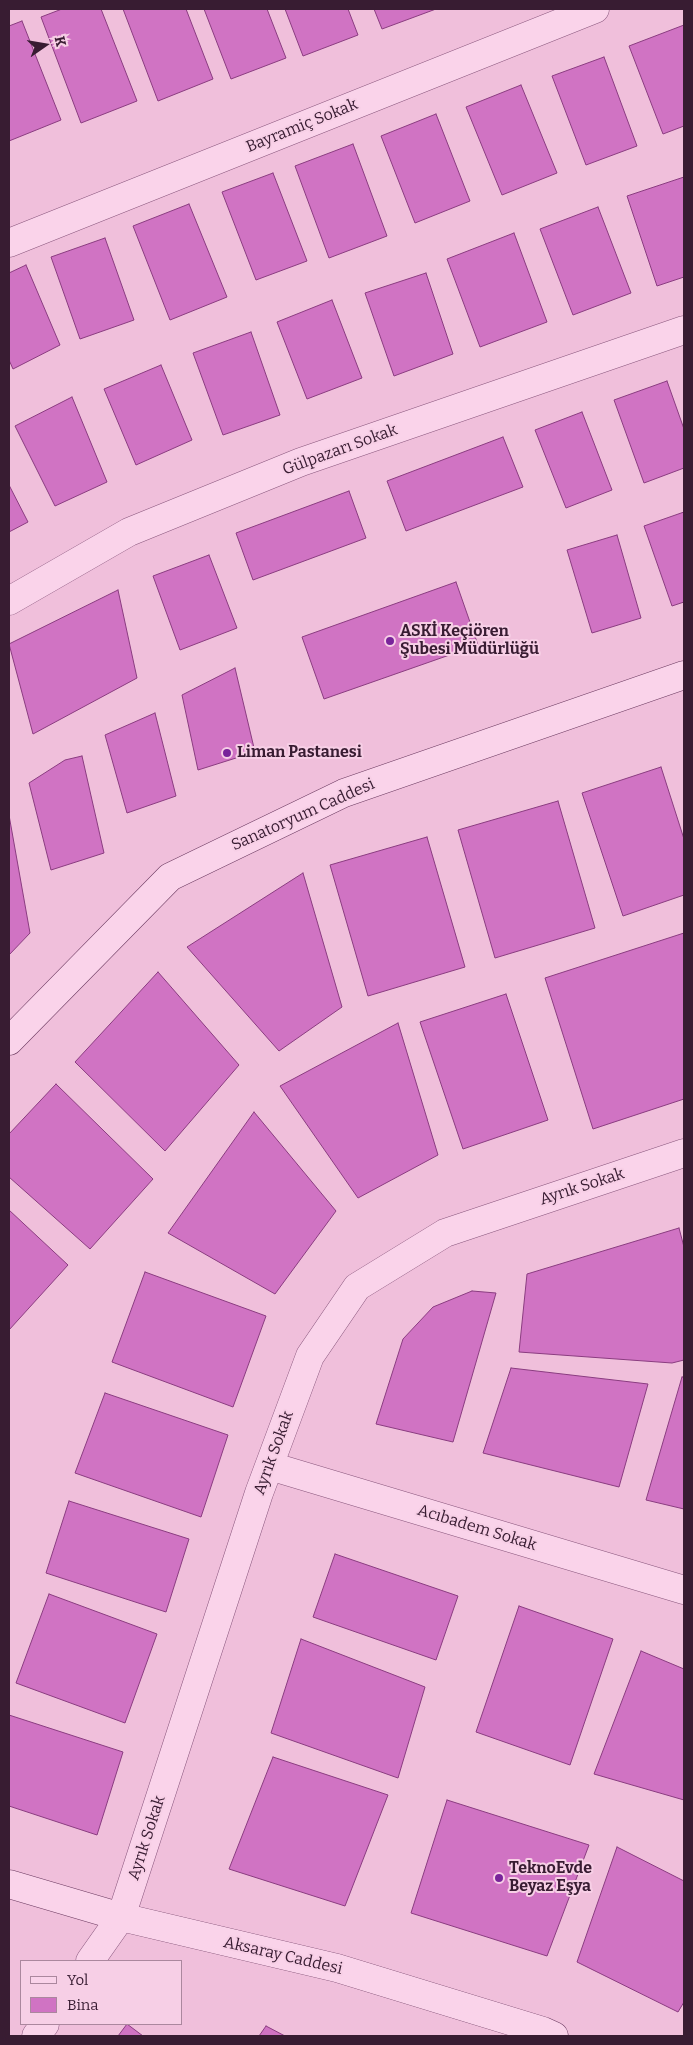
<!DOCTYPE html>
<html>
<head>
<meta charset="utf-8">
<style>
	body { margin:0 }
	#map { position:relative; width:693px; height:2045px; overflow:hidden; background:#f0bfdb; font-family:Bitter,serif }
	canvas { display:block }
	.frame { position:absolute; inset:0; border:10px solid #381c32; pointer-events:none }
	.legend { position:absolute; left:20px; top:1960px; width:162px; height:65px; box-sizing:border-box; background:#f7cfe6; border:1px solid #ab879e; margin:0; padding:6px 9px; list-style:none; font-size:15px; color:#381c32 }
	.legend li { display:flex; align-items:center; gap:10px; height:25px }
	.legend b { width:25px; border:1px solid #ab879e }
	.north { position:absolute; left:20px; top:20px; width:50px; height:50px; -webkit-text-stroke:4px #f7cfe6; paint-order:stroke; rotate:77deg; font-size:14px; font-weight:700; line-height:20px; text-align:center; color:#381c32 }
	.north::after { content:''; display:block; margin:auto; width:18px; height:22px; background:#381c32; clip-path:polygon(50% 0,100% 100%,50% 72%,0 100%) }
</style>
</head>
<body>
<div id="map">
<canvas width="693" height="2045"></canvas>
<div class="frame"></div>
<ul class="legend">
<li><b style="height:6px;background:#fad3ea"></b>Yol</li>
<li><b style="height:14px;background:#d073c3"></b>Bina</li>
</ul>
<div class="north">K</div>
</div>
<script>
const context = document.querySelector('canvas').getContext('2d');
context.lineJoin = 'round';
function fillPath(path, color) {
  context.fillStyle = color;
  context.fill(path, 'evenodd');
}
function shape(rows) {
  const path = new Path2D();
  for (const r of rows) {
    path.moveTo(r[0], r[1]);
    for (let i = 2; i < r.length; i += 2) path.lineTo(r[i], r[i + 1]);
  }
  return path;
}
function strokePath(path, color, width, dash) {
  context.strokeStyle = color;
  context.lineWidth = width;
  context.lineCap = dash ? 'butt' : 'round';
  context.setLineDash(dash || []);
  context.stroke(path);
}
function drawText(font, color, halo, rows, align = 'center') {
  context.font = font + ' Bitter,serif';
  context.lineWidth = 4;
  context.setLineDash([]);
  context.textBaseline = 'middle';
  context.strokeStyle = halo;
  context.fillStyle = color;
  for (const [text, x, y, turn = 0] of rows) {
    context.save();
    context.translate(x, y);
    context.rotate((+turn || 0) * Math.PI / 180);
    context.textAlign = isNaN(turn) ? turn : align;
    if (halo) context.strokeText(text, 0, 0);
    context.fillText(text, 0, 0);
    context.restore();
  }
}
const building = shape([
	[62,9,101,9,137,101,81,123,41,17,62,9],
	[123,9,186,9,213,79,158,101,123,9],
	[204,9,267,9,286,58,231,79,204,9],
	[285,9,348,9,358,35,303,56,285,9],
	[374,9,436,9,382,29,374,9],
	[22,21,61,120,9,141,9,26,22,21],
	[684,25,684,126,663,134,629,46,684,25],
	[604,57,637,146,586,165,552,76,604,57],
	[521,85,557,173,502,195,466,107,521,85],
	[436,114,470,201,415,223,381,136,436,114],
	[353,144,387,236,329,258,295,166,353,144],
	[273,173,307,261,256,280,222,192,273,173],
	[684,177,684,277,657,286,627,196,684,177],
	[189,204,227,297,170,320,133,226,189,204],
	[598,207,631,293,573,315,540,229,598,207],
	[514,233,547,322,480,347,447,259,514,233],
	[105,238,134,320,80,339,51,257,105,238],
	[26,265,60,345,13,369,9,360,9,273,26,265],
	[426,273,453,354,394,376,365,293,426,273],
	[332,300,362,378,307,399,277,322,332,300],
	[251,332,280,415,223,435,193,353,251,332],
	[161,365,192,440,136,465,104,389,161,365],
	[667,381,684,429,684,468,644,483,614,400,667,381],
	[72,397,107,482,55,506,15,426,72,397],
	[582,412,612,490,566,508,535,430,582,412],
	[503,437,523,487,406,531,387,481,503,437],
	[9,485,28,522,9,532,9,485],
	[349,491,366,538,253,580,236,533,349,491],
	[684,512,684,602,672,606,644,526,684,512],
	[617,535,641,618,592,633,567,550,617,535],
	[209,555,237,628,180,650,153,576,209,555],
	[456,582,478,645,324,699,302,637,456,582],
	[118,590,137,678,33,734,9,644,118,590],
	[235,668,255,752,198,770,182,695,235,668],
	[155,713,176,796,127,813,105,735,155,713],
	[82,756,104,853,51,870,29,783,65,760,82,756],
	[661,767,684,839,684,895,623,916,582,793,661,767],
	[558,801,595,928,495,958,458,830,558,801],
	[9,815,30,933,9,955,9,815],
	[427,837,465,967,368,996,330,865,427,837],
	[303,873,342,1007,279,1051,187,947,303,873],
	[684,933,684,1099,593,1129,545,978,684,933],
	[158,972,239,1065,165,1151,75,1062,158,972],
	[506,994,548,1120,463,1149,420,1022,506,994],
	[398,1023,438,1155,358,1198,280,1086,398,1023],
	[56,1084,153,1179,90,1249,9,1177,9,1134,56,1084],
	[254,1112,336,1211,275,1294,168,1233,254,1112],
	[9,1210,68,1265,9,1330,9,1210],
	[679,1228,684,1247,684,1360,672,1363,519,1352,527,1274,679,1228],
	[145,1272,266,1316,233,1407,112,1362,145,1272],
	[472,1291,496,1293,453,1442,376,1424,403,1339,433,1307,472,1291],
	[511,1368,648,1384,619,1487,483,1453,511,1368],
	[682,1377,684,1377,684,1509,646,1500,682,1377],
	[105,1393,228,1435,201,1517,75,1473,105,1393],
	[69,1501,189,1539,166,1612,46,1573,69,1501],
	[335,1554,458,1596,436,1660,313,1617,335,1554],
	[49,1594,157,1634,125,1723,16,1683,49,1594],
	[519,1606,613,1639,570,1765,476,1732,519,1606],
	[301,1639,425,1687,398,1778,271,1733,301,1639],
	[641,1651,684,1669,684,1800,594,1774,641,1651],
	[9,1715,123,1752,97,1835,9,1806,9,1715],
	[273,1757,388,1795,345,1906,229,1869,273,1757],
	[447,1800,589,1845,547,1956,411,1913,447,1800],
	[617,1847,684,1881,684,2002,678,2012,577,1962,617,1847],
	[127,2024,143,2036,118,2036,127,2024],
	[266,2026,285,2036,259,2036,266,2026]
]);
fillPath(building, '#d073c3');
strokePath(building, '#8a3c80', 1);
const street = shape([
	[9,243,595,9],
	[9,601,129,532,301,462,684,330],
	[270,1466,684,1590],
	[90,1961,121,1917,259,1493,310,1356,357,1287,445,1233,684,1153],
	[36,2036,45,2024]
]);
const secondary = shape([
	[9,1041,170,877,344,793,684,675],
	[9,1884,121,1917,337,1968,543,2031,554,2036]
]);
strokePath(street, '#89577d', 29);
strokePath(secondary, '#6b3a60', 29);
strokePath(street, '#fad3ea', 28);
strokePath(secondary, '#fad3ea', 28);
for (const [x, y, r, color] of [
	[390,641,5,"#79249b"],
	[227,753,5,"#79249b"],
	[499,1878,5,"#79249b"]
]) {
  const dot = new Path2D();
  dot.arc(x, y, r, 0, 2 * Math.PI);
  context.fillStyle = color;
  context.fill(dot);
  strokePath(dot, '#f7cfe6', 2);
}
drawText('16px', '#381c32', '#f7cfe6', [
	["Bayramiç Sokak",302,126,-22],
	["Gülpazarı Sokak",340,450,-20],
	["Sanatoryum Caddesi",303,815,-24],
	["Ayrık Sokak",582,1187,-18],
	["Ayrık Sokak",274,1453,-70],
	["Acıbadem Sokak",477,1528,17],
	["Ayrık Sokak",147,1838,-72],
	["Aksaray Caddesi",283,1956,13]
]);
drawText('bold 16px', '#381c32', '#f7cfe6', [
	["ASKİ Keçiören",400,632],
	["Şubesi Müdürlüğü",400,650],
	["Liman Pastanesi",237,753],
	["TeknoEvde",509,1869],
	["Beyaz Eşya",509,1887]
], 'left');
</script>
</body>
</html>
